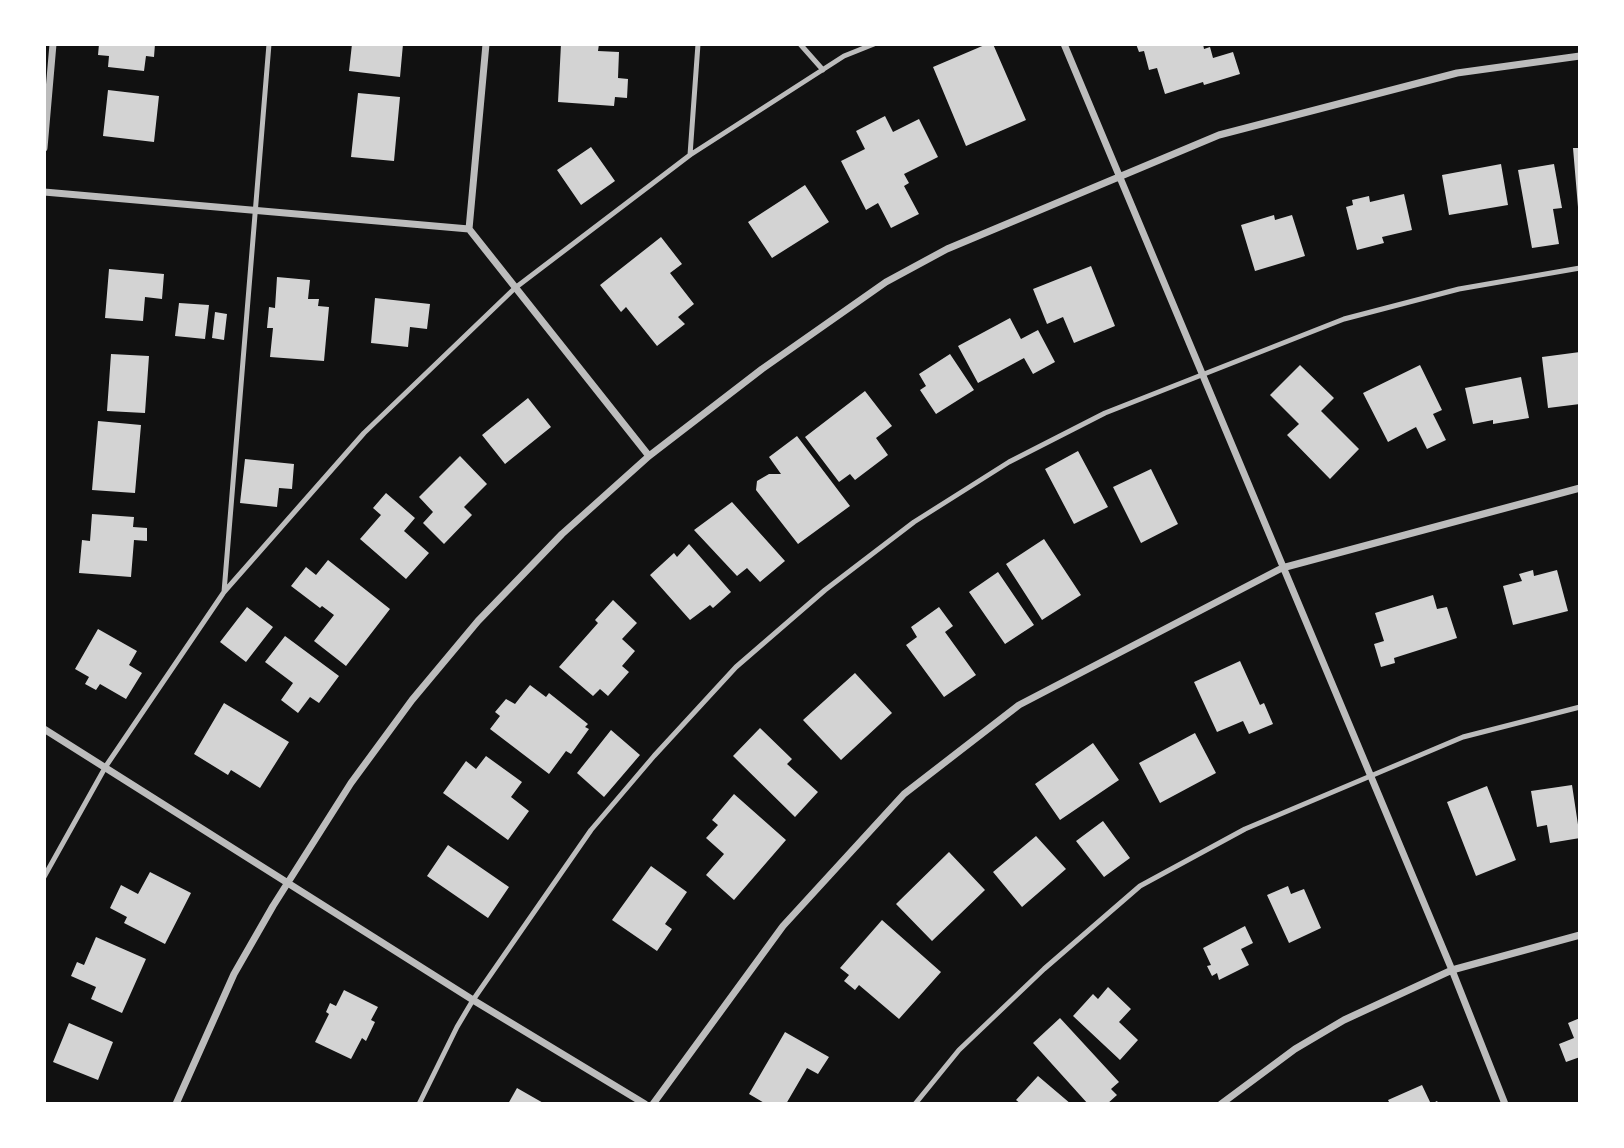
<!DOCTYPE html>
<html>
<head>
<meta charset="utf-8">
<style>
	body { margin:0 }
	#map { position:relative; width:1624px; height:1148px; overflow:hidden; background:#111; font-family:Roboto,sans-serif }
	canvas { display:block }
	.frame { position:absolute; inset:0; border:46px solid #fff; pointer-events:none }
</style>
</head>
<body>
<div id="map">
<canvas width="1624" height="1148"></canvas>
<div class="frame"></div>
</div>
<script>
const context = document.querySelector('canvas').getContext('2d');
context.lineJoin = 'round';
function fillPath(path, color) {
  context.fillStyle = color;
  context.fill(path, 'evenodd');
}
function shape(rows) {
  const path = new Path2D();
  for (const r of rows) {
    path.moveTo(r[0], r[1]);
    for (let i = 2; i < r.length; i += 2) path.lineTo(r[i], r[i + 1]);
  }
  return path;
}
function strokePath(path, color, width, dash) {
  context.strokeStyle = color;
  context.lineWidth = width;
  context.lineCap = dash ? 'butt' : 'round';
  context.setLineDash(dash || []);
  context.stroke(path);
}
fillPath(shape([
	[99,44,155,44,154,57,146,56,144,71,108,67,109,56,98,55],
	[352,44,403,44,400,77,349,71],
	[561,44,599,44,598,51,619,52,618,78,628,79,627,98,615,97,614,106,558,102],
	[987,44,993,44,1026,120,966,146,933,67],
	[1136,44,1203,44,1204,49,1210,47,1213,58,1233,52,1240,74,1204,85,1203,82,1165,94,1157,68,1149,70,1144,51,1139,52],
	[108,90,159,96,154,142,103,136],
	[358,93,400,97,394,161,351,157],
	[885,116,893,132,919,119,938,157,904,174,909,183,904,186,919,214,891,228,878,203,866,210,841,161,865,149,856,131],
	[591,147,615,181,581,205,557,170],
	[1573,148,1580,148,1580,207,1578,207],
	[1501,164,1508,205,1449,215,1442,175],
	[1554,164,1562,208,1553,209,1559,244,1532,248,1518,170],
	[805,185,829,222,772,258,748,222],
	[1404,194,1412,230,1382,237,1384,243,1357,250,1346,207,1353,205,1352,200,1369,196,1370,202],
	[1274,215,1275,220,1292,215,1305,256,1255,271,1241,225],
	[661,237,682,264,670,273,694,304,678,317,685,324,657,346,626,307,621,312,600,285],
	[1091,266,1115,326,1074,343,1063,317,1047,324,1033,289],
	[109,269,164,274,162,299,145,297,143,321,105,318],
	[277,277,310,280,308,299,319,299,318,306,329,307,324,361,270,357,273,328,267,328,269,307,275,308],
	[375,298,430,304,427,329,410,327,408,347,371,343],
	[179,303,209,305,205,339,175,336],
	[215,312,227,314,224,340,212,338],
	[1010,318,1021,339,1038,330,1055,362,1033,374,1024,358,978,383,958,346],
	[1580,352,1580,404,1548,408,1542,357],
	[111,354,149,356,145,413,107,411],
	[950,354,974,390,936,414,920,390,926,386,919,374],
	[1300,365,1334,398,1321,411,1359,449,1330,479,1287,435,1299,424,1270,395],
	[1420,365,1442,410,1433,414,1446,440,1427,449,1416,427,1388,442,1363,393],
	[1521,377,1529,418,1493,424,1493,420,1473,424,1465,388],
	[865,391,892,426,876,438,888,455,855,480,850,474,839,482,805,437],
	[528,398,551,427,505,464,482,435],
	[98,421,141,425,135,493,92,490],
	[797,436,850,506,798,544,756,490,757,481,769,474,781,474,769,457],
	[1078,451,1108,507,1074,524,1045,469],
	[460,456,487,484,464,507,472,515,444,544,423,523,433,512,419,497],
	[245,459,294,464,292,489,279,488,277,507,240,503],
	[1151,469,1178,524,1141,543,1113,487],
	[386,493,415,518,404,531,429,553,406,579,360,539,381,515,373,508],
	[732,502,785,561,760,582,747,568,737,576,694,530],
	[92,514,134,517,133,527,147,528,147,541,134,540,131,577,79,573,82,540,90,541],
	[1044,539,1081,595,1042,620,1006,564],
	[689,544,731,592,713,608,710,605,690,620,650,575,674,553,677,557],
	[328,560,390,609,346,666,314,641,334,615,322,606,320,608,291,586,306,567,316,575],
	[1533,570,1534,576,1557,570,1568,611,1513,625,1503,586,1522,581,1519,574],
	[998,572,1034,625,1005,644,969,592],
	[1433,595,1437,609,1447,607,1457,638,1394,658,1395,663,1381,667,1374,644,1384,641,1375,613],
	[613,600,637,623,622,639,635,651,622,666,629,672,608,696,600,689,593,696,559,667,598,623,595,620],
	[247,607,273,627,246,662,220,642],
	[939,607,953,626,945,632,976,675,944,697,906,645,917,637,911,627],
	[98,629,137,651,129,665,142,673,126,699,100,684,96,690,85,684,89,677,75,669],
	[285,636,339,676,319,703,310,697,298,713,281,700,293,683,265,662],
	[1240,661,1260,705,1264,703,1273,724,1249,734,1243,721,1217,732,1194,682],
	[855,673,892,713,841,760,803,720],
	[530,685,546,697,549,693,588,724,585,727,589,729,571,754,566,751,549,774,490,729,500,716,495,712,506,699,515,704],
	[224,703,289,742,260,788,231,770,228,775,194,754],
	[760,728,792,759,787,764,818,792,795,817,733,756],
	[611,730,640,755,604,797,577,773],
	[1195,733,1216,773,1160,803,1139,763],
	[1093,743,1119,780,1060,820,1035,784],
	[486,756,522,782,511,797,529,811,508,840,443,793,466,761,476,769],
	[1572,785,1580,838,1550,843,1547,825,1537,827,1531,791],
	[1487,786,1516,860,1476,876,1447,802],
	[734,794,786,840,734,900,706,875,724,854,706,838,718,825,712,820],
	[1103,821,1130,858,1104,877,1076,841],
	[1036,836,1066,869,1022,907,993,872],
	[448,845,509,887,488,918,427,876],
	[949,852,985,890,932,941,896,904],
	[651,866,687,892,665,924,672,929,657,951,612,920],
	[150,872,191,893,165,944,124,923,127,917,110,908,121,885,138,894],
	[1288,886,1291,894,1304,889,1321,928,1289,943,1267,895],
	[882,920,941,972,899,1019,859,985,855,990,844,981,849,975,840,968],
	[1245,926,1253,943,1241,949,1249,965,1219,980,1217,973,1212,976,1207,966,1211,965,1203,948],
	[96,937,146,959,122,1013,91,999,96,987,71,976,77,962,84,965],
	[1108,987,1131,1009,1119,1022,1138,1040,1120,1060,1073,1016,1093,994,1098,999],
	[344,990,378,1007,371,1020,375,1022,366,1041,362,1038,351,1059,315,1042,329,1014,326,1012,330,1003,336,1006],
	[1060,1018,1119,1082,1111,1089,1117,1095,1107,1104,1088,1104,1033,1043],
	[1580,1018,1580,1057,1566,1062,1559,1044,1574,1038,1568,1023],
	[69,1023,113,1042,98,1080,53,1062],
	[785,1032,829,1057,818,1074,807,1068,786,1104,766,1104,749,1094],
	[1038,1076,1071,1104,1021,1104,1016,1100],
	[1422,1085,1431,1104,1437,1101,1439,1104,1390,1104,1388,1100],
	[517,1088,545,1104,508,1104]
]), '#d3d3d3');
strokePath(shape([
	[800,44,823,70],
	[690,155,698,44],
	[224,592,269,44],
	[44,877,106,766,224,592,364,433,515,288,690,155,844,56,874,44],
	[419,1104,457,1027,473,1000,591,830,654,756,736,667,825,590,914,522,1009,462,1105,413,1344,319,1459,289,1580,268],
	[915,1104,959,1050,1044,969,1140,886,1245,829,1463,737,1580,707]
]), '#bcbcbc', 5);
strokePath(shape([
	[486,44,469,229,649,456],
	[1064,44,1452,970,1505,1104],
	[44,148,53,44],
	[44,192,469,229],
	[44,729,473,1000,645,1104],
	[176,1104,234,974,273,906,351,783,412,700,478,621,562,534,649,456,762,369,886,282,947,249,1219,135,1457,73,1580,56],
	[653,1104,783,926,904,794,1019,705,1282,568,1580,488],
	[1221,1104,1295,1049,1344,1020,1452,970,1580,935]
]), '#bcbcbc', 7);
</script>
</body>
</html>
